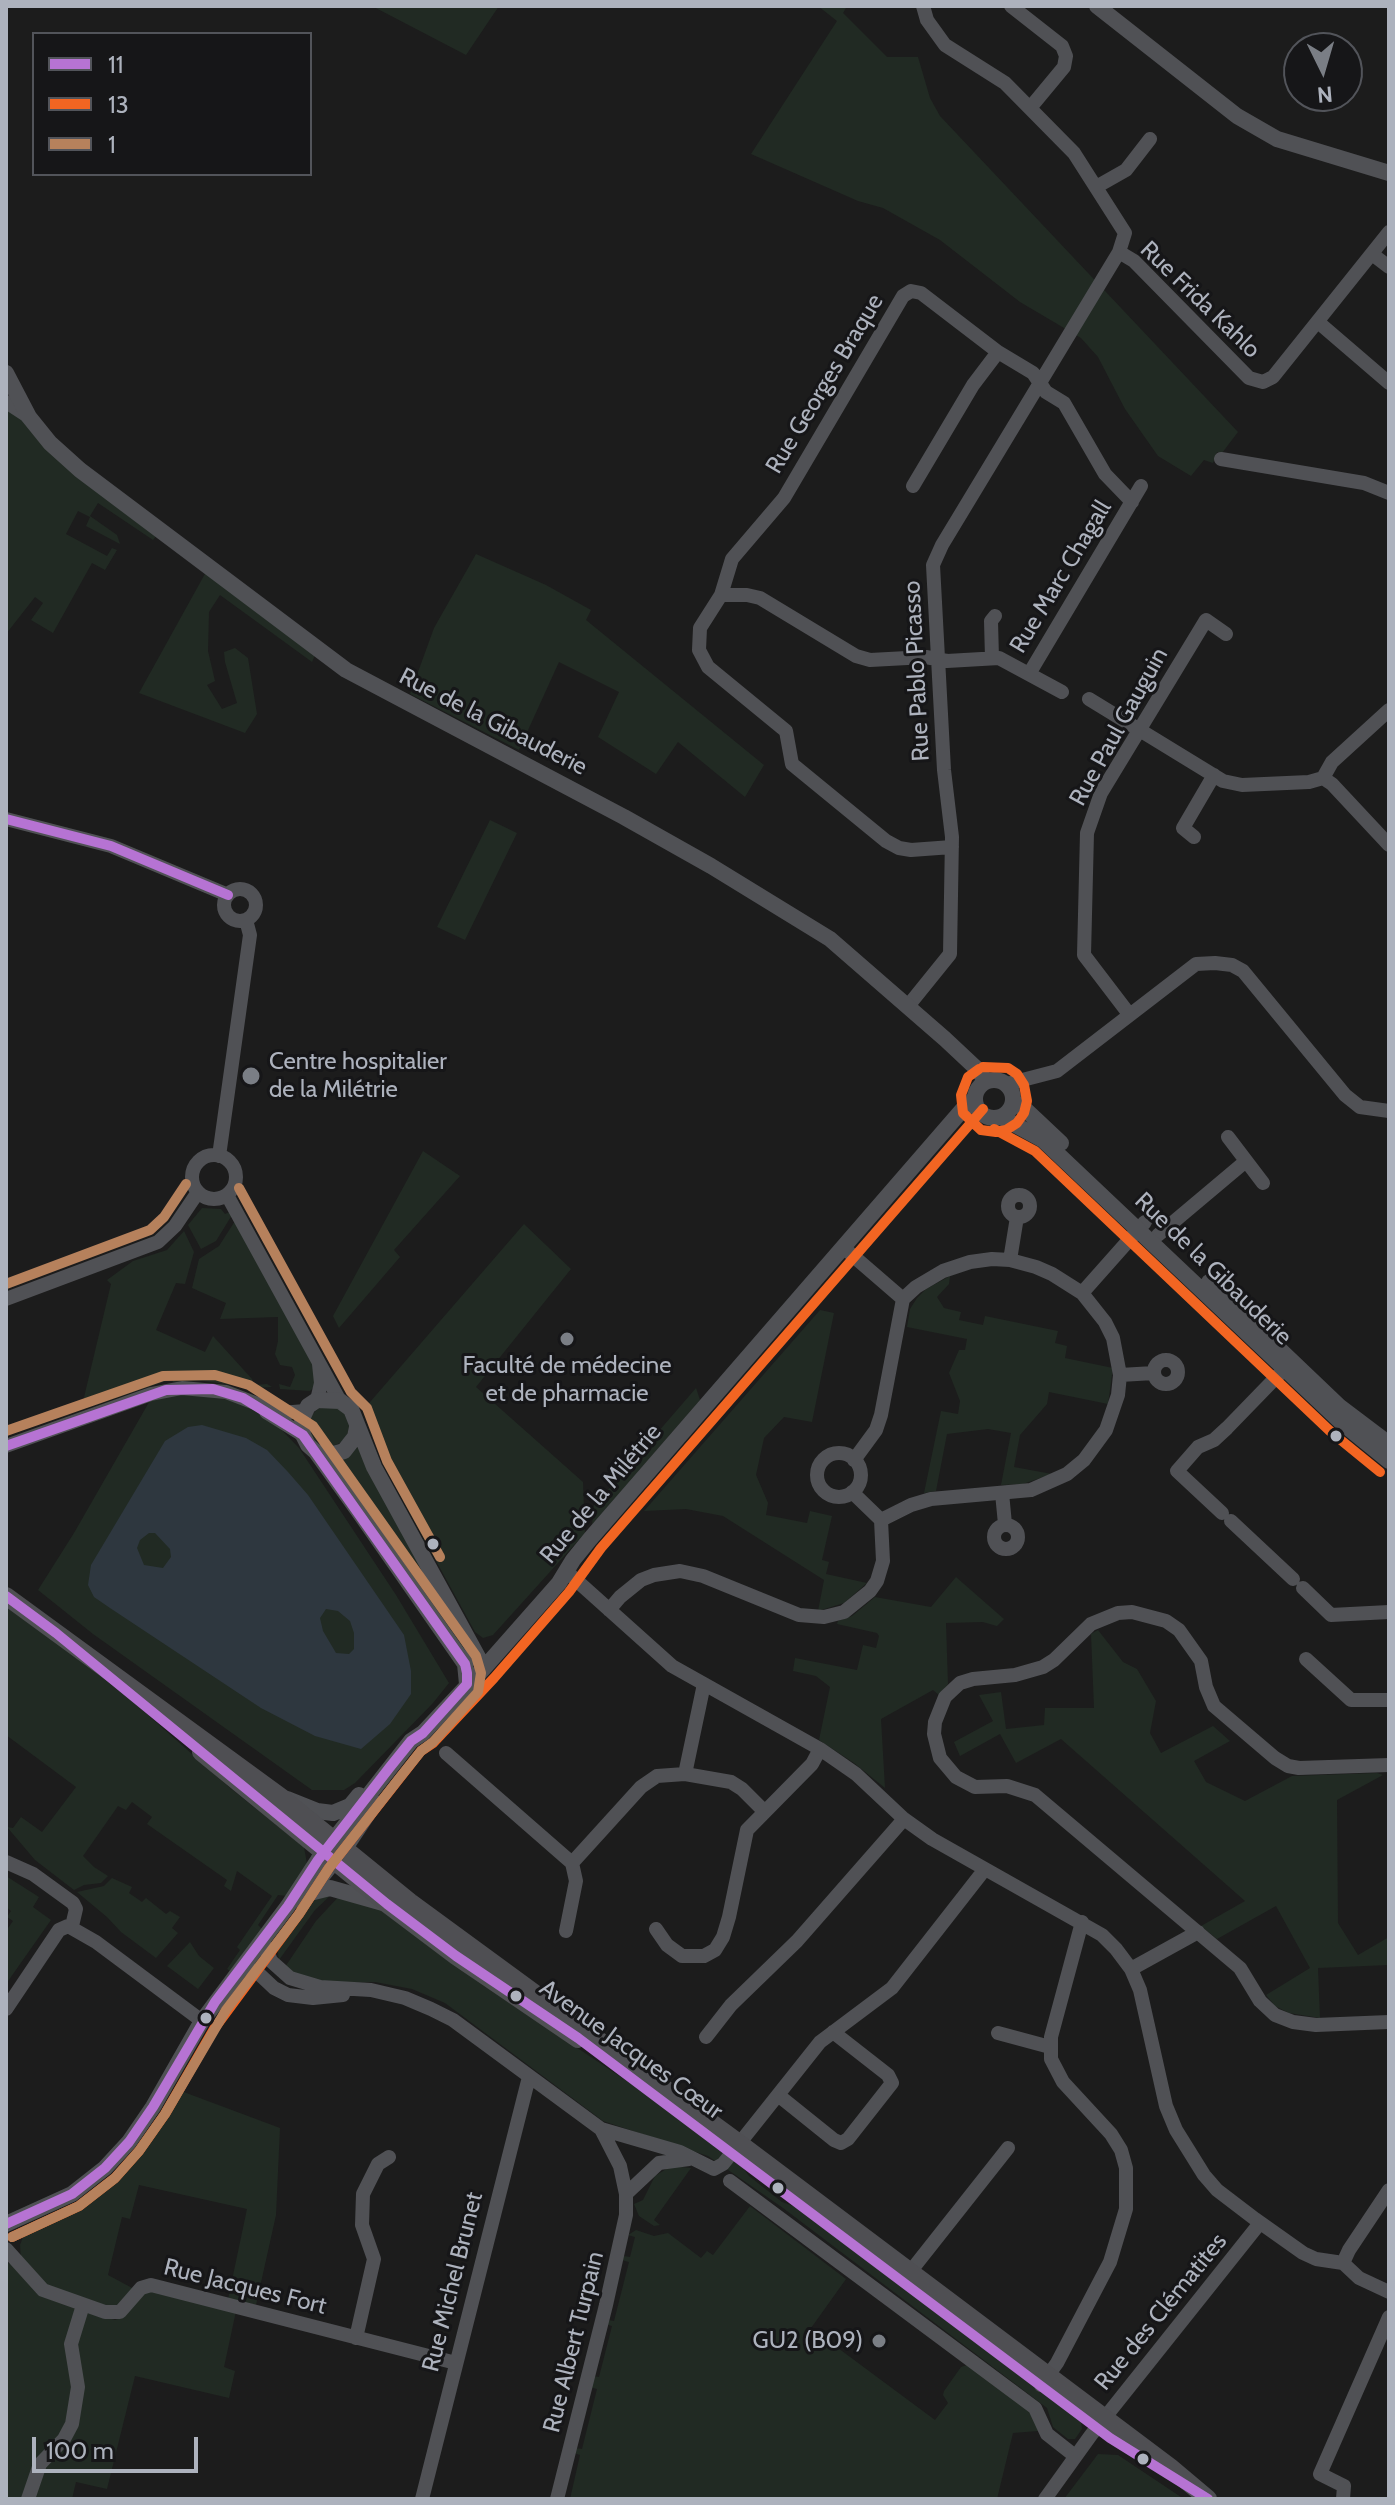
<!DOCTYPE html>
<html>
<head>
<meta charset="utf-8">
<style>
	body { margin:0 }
	#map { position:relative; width:1395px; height:2505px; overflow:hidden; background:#1c1c1c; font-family:Cabin,sans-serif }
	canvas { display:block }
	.frame { position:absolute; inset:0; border:8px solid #adb2bd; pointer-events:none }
	.legend { position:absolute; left:32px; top:32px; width:280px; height:144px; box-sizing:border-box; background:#161618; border:2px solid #52545a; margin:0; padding:10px 14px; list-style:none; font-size:24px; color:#adb2bd }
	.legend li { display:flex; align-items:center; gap:16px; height:40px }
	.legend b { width:40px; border:2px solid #52545a }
	.north { position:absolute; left:1283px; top:32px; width:80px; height:80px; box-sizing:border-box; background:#161618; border:2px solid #52545a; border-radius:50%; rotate:175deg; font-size:22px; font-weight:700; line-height:32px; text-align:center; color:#adb2bd }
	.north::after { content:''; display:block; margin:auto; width:28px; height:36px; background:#7a7e85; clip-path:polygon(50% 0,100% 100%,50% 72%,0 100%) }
	.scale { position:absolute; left:32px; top:2437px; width:166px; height:36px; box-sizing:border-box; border:4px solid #adb2bd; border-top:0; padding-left:10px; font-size:24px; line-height:28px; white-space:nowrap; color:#adb2bd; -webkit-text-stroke:6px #161618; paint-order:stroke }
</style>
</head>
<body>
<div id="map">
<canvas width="1395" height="2505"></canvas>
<div class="frame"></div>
<ul class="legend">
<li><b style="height:10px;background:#b673d3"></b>11</li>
<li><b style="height:10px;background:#f26522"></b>13</li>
<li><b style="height:10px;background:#b6815c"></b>1</li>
</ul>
<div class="north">N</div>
<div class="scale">100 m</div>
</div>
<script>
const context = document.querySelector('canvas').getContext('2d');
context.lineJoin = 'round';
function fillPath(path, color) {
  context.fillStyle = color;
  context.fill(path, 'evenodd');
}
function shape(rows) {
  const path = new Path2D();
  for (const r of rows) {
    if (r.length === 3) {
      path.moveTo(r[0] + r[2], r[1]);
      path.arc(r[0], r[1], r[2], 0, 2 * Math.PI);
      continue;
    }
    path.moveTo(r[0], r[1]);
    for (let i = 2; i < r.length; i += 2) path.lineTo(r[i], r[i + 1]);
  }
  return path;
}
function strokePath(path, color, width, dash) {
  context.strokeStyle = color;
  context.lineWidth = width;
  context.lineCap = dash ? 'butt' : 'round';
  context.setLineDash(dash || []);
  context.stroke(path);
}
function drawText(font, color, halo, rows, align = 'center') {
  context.font = font + ' Cabin,sans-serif';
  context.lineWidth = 6;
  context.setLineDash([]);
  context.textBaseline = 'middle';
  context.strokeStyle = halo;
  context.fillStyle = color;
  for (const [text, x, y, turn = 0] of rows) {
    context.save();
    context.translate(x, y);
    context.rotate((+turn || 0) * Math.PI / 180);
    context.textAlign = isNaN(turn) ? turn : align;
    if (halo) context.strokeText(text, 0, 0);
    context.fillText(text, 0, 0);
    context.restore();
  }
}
fillPath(shape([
	[372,6,499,6,466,55],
	[818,6,847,6,843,13,887,57,918,57,930,98,940,116,1238,432,1222,453,1217,452,1213,463,1204,460,1191,476,1158,456,1125,409,1098,357,1081,338,1020,302,940,240,883,208,858,201,751,154,837,21],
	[6,406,157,535,153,540,98,503,90,516,117,535,120,544,86,526,90,517,78,511,66,534,107,556,112,548,117,550,105,570,92,563,53,633,31,620,43,603,35,597,6,634],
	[476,554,546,585,591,610,586,620,764,765,745,797,678,742,656,774,598,737,619,692,559,662,519,750,410,694,434,628],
	[206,572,315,655,312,662,220,595,209,612,208,651,215,681,207,685,222,709,237,703,225,662,224,652,235,648,248,658,257,714,245,733,139,693],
	[490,820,517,833,465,940,437,927],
	[423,1151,460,1176,394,1250,400,1257,339,1328,333,1316],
	[202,1208,221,1209,225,1214,230,1212,232,1215,216,1241,201,1249,188,1225],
	[235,1221,315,1367,314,1387,310,1391,280,1389,279,1384,290,1387,295,1375,292,1367,280,1365,275,1354,278,1341,278,1317,220,1319,226,1303,192,1288,199,1259,219,1246],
	[524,1224,571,1269,476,1387,583,1482,585,1533,493,1635,483,1638,475,1632,383,1464,364,1409],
	[184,1231,194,1252,185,1284,176,1283,156,1330,205,1352,213,1336,252,1379,254,1385,267,1384,272,1387,254,1388,203,1381,173,1382,172,1379,81,1410,111,1284,107,1280,133,1261,167,1250],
	[950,1276,949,1284,937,1297,944,1308,961,1312,959,1320,983,1325,985,1316,1058,1331,1055,1343,1067,1346,1065,1358,1113,1368,1108,1404,1049,1392,1047,1404,1020,1435,1014,1467,1052,1474,1023,1484,1001,1485,1011,1433,988,1429,947,1434,936,1491,924,1493,941,1411,958,1414,960,1401,949,1373,959,1350,965,1350,967,1339,907,1327,910,1309,917,1298,926,1289],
	[820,1310,834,1313,812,1422,784,1417,764,1438,756,1475,768,1503,766,1515,807,1523,810,1511,832,1516,822,1560,829,1562,826,1574,867,1583,844,1603,818,1611,824,1580,723,1516,686,1509,644,1511],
	[696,1388,700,1400,592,1525,595,1493,601,1498],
	[176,1391,213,1393,254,1408,272,1420,299,1448,396,1595,449,1683,433,1703,355,1783,344,1790,312,1790,93,1634,38,1590,74,1533,152,1397],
	[329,1426,20],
	[360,1445,467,1646,463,1649,367,1509,328,1462,347,1457],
	[956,1577,1004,1619,997,1626,983,1622,946,1623,948,1684,939,1695,933,1690,881,1719,885,1788,854,1763,819,1740,830,1687,816,1676,793,1671,795,1658,857,1670,863,1645,876,1648,879,1636,877,1633,837,1624,838,1621,852,1616,875,1597,931,1607],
	[6,1603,111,1682,229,1787,304,1847,307,1864,288,1896,278,1895,258,1925,262,1929,230,1971,227,1969,240,1950,237,1947,272,1896,237,1871,231,1891,224,1886,227,1880,147,1824,152,1817,132,1802,126,1810,118,1806,83,1856,94,1867,108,1876,101,1883,84,1885,74,1890,35,1860,7,1827,13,1828,21,1817,42,1832,76,1787,6,1735],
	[1098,1630,1123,1662,1137,1669,1156,1701,1150,1733,1161,1753,1213,1726,1230,1741,1194,1761,1206,1782,1245,1801,1292,1776,1377,1773,1383,1775,1337,1800,1338,1923,1358,1955,1389,1937,1389,1965,1318,1968,1320,2018,1289,2013,1275,2006,1266,1995,1310,1968,1276,1906,1217,1939,1201,1926,1245,1901,1061,1739,1016,1763,1000,1734,960,1756,954,1742,993,1721,979,1695,1001,1692,1006,1729,1044,1725,1045,1708,1094,1708,1091,1634],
	[6,1876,39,1897,33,1907,51,1920,6,1984,6,1931,13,1921,7,1917,11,1911,6,1907],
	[112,1878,132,1887,129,1893,142,1902,146,1898,166,1914,170,1911,180,1917,172,1928,178,1933,156,1958,121,1932,107,1917,77,1892,104,1886],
	[333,1893,315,1910,279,1960,277,1946,301,1914,312,1900],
	[341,1894,369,1903,390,1916,484,1986,636,2087,740,2164,749,2176,782,2202,796,2207,1037,2387,1081,2421,1082,2429,1075,2439,1068,2439,1053,2427,1047,2408,783,2208,708,2156,603,2121,445,2003,412,1989,375,1982,335,1983,299,1976,285,1967,316,1921],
	[190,1942,199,1956,214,1968,198,1989,167,1966],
	[181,2091,280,2128,276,2215,256,2305,228,2299,247,2209,139,2185,130,2219,122,2217,108,2275,134,2289,114,2308,49,2289,21,2260,20,2245,24,2234,91,2199,109,2184,151,2136],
	[671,2166,691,2168,654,2220,660,2225,654,2226,639,2216,634,2204,643,2200,655,2176],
	[750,2206,846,2279,811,2328,935,2420,948,2403,943,2395,944,2391,961,2367,967,2365,1036,2415,1038,2431,1013,2433,997,2499,570,2499,580,2455,574,2453,575,2448,582,2449,597,2389,590,2387,593,2376,599,2377,612,2326,605,2324,607,2320,614,2321,629,2262,622,2260,623,2256,630,2257,635,2237,628,2235,636,2230,654,2236,668,2233,701,2258,707,2251,713,2255],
	[6,2263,14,2264,40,2294,115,2320,124,2317,146,2290,236,2311,224,2367,235,2371,229,2398,135,2376,107,2489,76,2482,72,2499,6,2498],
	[1098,2454,1118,2455,1184,2499,1064,2499]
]), '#212a23');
fillPath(shape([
	[202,1425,246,1438,267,1450,288,1472,308,1495,404,1635,411,1671,411,1694,390,1724,361,1749,315,1736,261,1708,110,1608,94,1597,88,1585,91,1565,165,1441,188,1427],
	[149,1533,155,1533,170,1549,171,1557,163,1568,144,1565,137,1548,140,1540],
	[326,1609,338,1611,350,1621,354,1633,354,1649,349,1654,336,1653,323,1631,320,1618]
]), '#2e373f');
strokePath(shape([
	[1011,6,1062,46,1066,56,1064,67,1030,108],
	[1096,187,1126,170,1150,139],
	[1119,252,1134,261,1249,378,1263,382,1273,377,1389,232],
	[1372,254,1389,267],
	[1318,322,1389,383],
	[6,402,29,417],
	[1221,459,1364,483,1389,493],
	[913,486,973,385,998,352],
	[721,595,732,559,784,498,903,296,911,291,921,293,998,352,1033,373,1046,392,1064,403,1105,474,1132,502],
	[992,658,991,621,995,616],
	[1029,674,1141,486],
	[1089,699,1223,781,1242,785,1309,782,1323,778,1332,762,1389,710],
	[1323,778,1332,784,1389,845],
	[6,819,111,846,228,895],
	[1194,837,1183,828,1214,775],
	[952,847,911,850,899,848,886,841,792,764,786,731,708,667,699,650,700,628,721,595,747,595,760,598,856,656,870,660,926,657,947,661,999,658,1062,692],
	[240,905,16],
	[908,1006,950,954,952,837,944,770,933,565,942,545,1119,252,1125,233,1074,153,1005,83,945,45,927,20,923,6],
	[1129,1014,1084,955,1087,833,1101,793,1206,620,1226,634],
	[1007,1084,1057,1071,1196,964,1215,963,1232,965,1243,971,1345,1095,1360,1107,1389,1111],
	[1228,1137,1263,1183],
	[214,1177,22],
	[219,1156,250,935,246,920],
	[1019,1206,11],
	[227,1195,340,1401],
	[1158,1235,1246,1161],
	[844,1248,903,1299,881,1415,876,1430,854,1460],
	[1010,1260,1017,1217],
	[1082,1293,1105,1322,1113,1338,1120,1375],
	[6,1299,158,1242,175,1226,198,1192],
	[903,1299,916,1287,943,1271,970,1262,992,1259,1010,1260,1036,1267,1052,1274,1082,1293,1145,1222],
	[1166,1372,12],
	[317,1400,321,1383,319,1364],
	[266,1412,303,1435],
	[6,1446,151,1394,182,1388,226,1392,281,1413,305,1411],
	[839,1475,22],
	[1002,1493,1005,1524],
	[1222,1513,1177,1471,1198,1447,1214,1440,1227,1428,1292,1361],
	[881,1520,911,1505,931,1499,1031,1490,1067,1474,1084,1460,1106,1430,1118,1395,1120,1375,1154,1373],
	[1231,1521,1293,1579],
	[1006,1537,12],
	[566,1571,672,1666,820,1749,856,1774,904,1819,932,1839,1102,1935,1116,1949,1131,1969,1140,1990,1166,2106,1176,2130,1204,2175,1217,2190,1255,2219,1303,2253,1316,2259,1343,2263,1359,2278,1389,2292],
	[1303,1588,1331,1615,1389,1612],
	[609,1610,620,1597,641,1580,654,1575,680,1571,703,1576,799,1615,824,1617,844,1612,870,1591,877,1581,883,1561,881,1520,852,1492],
	[1306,1659,1351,1700,1389,1700],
	[446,1753,572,1863,641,1787,657,1776,685,1774,731,1782,742,1789,764,1811],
	[1389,1765,1299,1768,1288,1766,1275,1758,1214,1706,1206,1687,1201,1661,1179,1630,1166,1621,1132,1612,1118,1613,1091,1624,1054,1660,1043,1667,1015,1675,973,1679,960,1683,945,1697,935,1722,934,1734,940,1758,956,1777,975,1787,1007,1786,1035,1795,1240,1968,1260,2001,1275,2015,1293,2022,1316,2025,1389,2022],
	[685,1774,704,1684],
	[6,1862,33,1874,73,1903,76,1909,72,1926],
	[656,1929,667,1945,682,1956,704,1956,715,1950,723,1937,729,1917,747,1830,812,1764,820,1749],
	[566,1931,576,1881,572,1863],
	[263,1940,271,1961,290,1978,320,1987,371,1990,405,1998,431,2009,453,2020,601,2129,680,2152,714,2169,723,2164,820,2042,892,1988,985,1869],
	[243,1967,257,1972,274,1988,288,1995,313,1998,343,1995],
	[1131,1969,1198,1932],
	[6,2009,59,1930,68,1926,96,1942,202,2021],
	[998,2033,1050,2047],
	[706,2037,731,2005,797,1941,904,1819],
	[778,2095,834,2140,841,2143,848,2139,892,2083,888,2075,833,2032],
	[730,2181,1035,2408,1047,2434,1075,2456],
	[626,2194,659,2163,689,2159],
	[6,2249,43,2290,105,2312,120,2312,141,2288,151,2285,456,2363],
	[1343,2263,1349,2250,1389,2190],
	[910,2272,1008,2148],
	[356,2338,374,2259,362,2225,363,2194,378,2164,389,2157],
	[1041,2385,1057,2363,1110,2262,1126,2209,1126,2168,1121,2150,1111,2134,1063,2082,1051,2059,1051,2037,1082,1922],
	[28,2499,40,2464,64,2439,72,2424,78,2387,71,2344,83,2305],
	[422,2499,529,2077],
	[557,2499,606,2305,626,2215,626,2194,620,2166,601,2129],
	[1045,2499,1091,2435,1260,2223],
	[1343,2499,1344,2486,1320,2474,1389,2317]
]), '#505155', 14);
strokePath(shape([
	[1097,6,1237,116,1277,139,1389,173],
	[6,373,29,417,50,443,80,470,346,670,624,817,711,866,830,939,945,1039,977,1069,986,1081],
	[994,1099,19],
	[1013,1101,1027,1111,1061,1143],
	[1001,1117,1043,1140,1341,1422,1389,1461],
	[1209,1282,1340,1407,1389,1444],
	[316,1452,334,1454,344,1451,355,1437,357,1427],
	[467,1684,465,1664,359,1512,316,1452,308,1445,303,1435,302,1419,308,1406,317,1400,340,1401,351,1409,374,1467,484,1668],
	[287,1799,317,1811,333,1813,350,1806,359,1795],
	[310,1893,330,1888,383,1903],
	[298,1900,314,1886,345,1848,375,1803],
	[6,2224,72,2194,105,2168,129,2142,153,2107,202,2021,288,1906,318,1860,411,1741,423,1733,484,1668,559,1583,573,1560,590,1539,963,1109,974,1099]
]), '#505155', 16);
strokePath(shape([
	[6,1596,281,1797,410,1902,739,2143,1170,2467,1208,2499],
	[201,1752,387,1904,456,1956,578,2039]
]), '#4f4f53', 18);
strokePath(shape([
	[6,819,111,846,228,895],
	[6,1446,166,1390,213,1389,243,1398,303,1435,465,1664,467,1673,467,1684,423,1733,411,1741,390,1767,318,1860,288,1906,215,2002,153,2107,129,2142,105,2168,72,2194,6,2224],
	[6,1596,56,1633,387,1904,456,1956,578,2038,1110,2438,1208,2499]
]), '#b673d3', 10);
strokePath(shape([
	[979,1069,968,1077,961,1095,963,1113,981,1130,996,1132,1006,1130,1017,1123,1024,1113,1027,1101,1024,1085,1017,1074,1008,1068,983,1067],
	[994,1129,1035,1151,1331,1432,1380,1472],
	[12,2237,79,2206,115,2178,139,2151,165,2114,214,2029,299,1914,329,1868,421,1751,433,1743,494,1678,569,1592,601,1548,983,1109]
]), '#f26522', 10);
strokePath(shape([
	[239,1188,351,1392,367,1408,387,1461,440,1557],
	[6,1284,150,1230,164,1217,186,1184],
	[6,1431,163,1376,215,1375,249,1385,313,1426,476,1656,481,1673,478,1692,433,1742,421,1751,401,1776,329,1868,299,1914,226,2010,165,2114,139,2151,115,2178,79,2206,12,2237]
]), '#b6815c', 10);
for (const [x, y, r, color] of [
	[251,1076,10,"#7a7e85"],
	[567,1339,8,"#7a7e85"],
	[1336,1436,7,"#adb2bd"],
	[433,1544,7,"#adb2bd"],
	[516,1996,7,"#adb2bd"],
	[206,2018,7,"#adb2bd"],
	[778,2188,7,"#adb2bd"],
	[879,2341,8,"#7a7e85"],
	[1143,2459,7,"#adb2bd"]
]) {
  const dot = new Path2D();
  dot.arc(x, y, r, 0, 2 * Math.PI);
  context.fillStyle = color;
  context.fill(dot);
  strokePath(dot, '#161618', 3);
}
drawText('24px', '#adb2bd', '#161618', [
	["Rue Frida Kahlo",1200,300,44],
	["Rue Georges Braque",825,384,-59],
	["Rue Marc Chagall",1061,577,-59],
	["Rue Pablo Picasso",917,671,-93],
	["Rue de la Gibauderie",493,722,27],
	["Rue Paul Gauguin",1119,727,-61],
	["Rue de la Gibauderie",1213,1269,44],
	["Rue de la Milétrie",601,1494,-50],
	["Avenue Jacques Cœur",631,2050,36],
	["Rue Michel Brunet",453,2282,-76],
	["Rue Jacques Fort",245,2287,14],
	["Rue des Clématites",1161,2312,-51],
	["Rue Albert Turpain",574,2342,-76]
]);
drawText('24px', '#adb2bd', '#161618', [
	["Centre hospitalier",269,1062],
	["de la Milétrie",269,1090],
	["Faculté de médecine",567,1366,"center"],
	["et de pharmacie",567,1394,"center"],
	["GU2 (B09)",863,2341,"right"]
], 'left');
</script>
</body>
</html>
